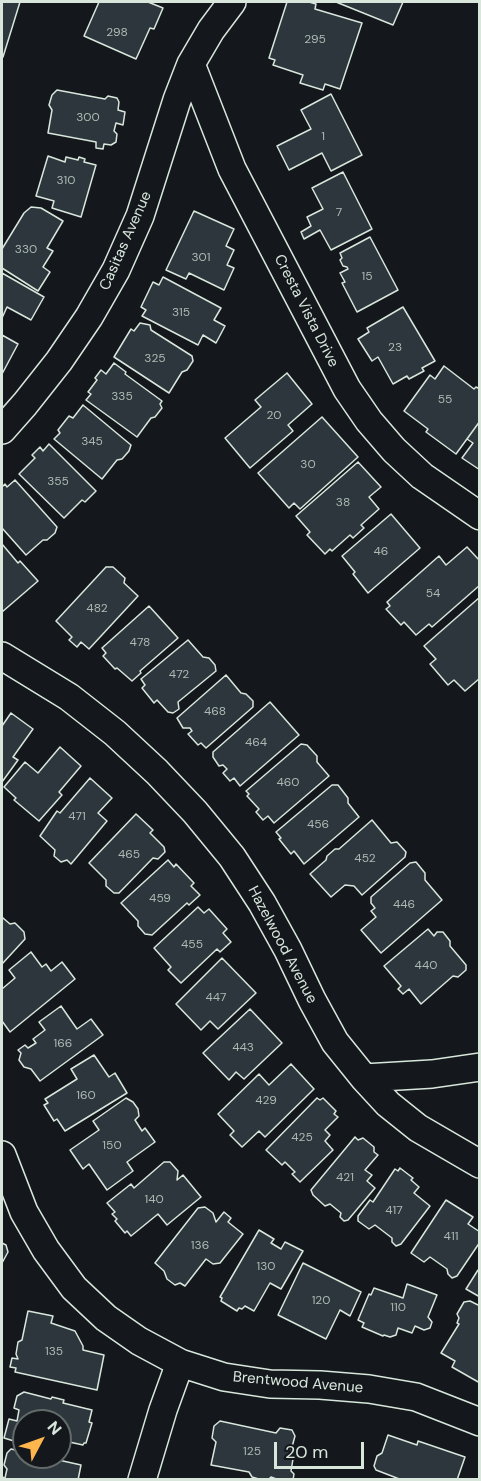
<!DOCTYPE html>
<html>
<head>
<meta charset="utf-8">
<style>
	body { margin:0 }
	#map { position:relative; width:481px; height:1481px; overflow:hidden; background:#14181c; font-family:"DM Sans",sans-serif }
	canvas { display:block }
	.frame { position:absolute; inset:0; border:3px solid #d8e6dc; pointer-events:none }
	.north { position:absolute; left:12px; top:1409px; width:60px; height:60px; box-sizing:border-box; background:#14181c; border:2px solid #626a69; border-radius:50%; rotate:49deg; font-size:16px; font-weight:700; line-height:24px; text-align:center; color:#d8e6dc }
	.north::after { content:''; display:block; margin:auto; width:21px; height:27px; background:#ffb74d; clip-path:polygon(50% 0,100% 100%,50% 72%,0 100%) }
	.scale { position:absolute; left:274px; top:1442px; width:90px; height:27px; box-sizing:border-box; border:3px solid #d8e6dc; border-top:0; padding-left:8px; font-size:18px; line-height:21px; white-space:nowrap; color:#d8e6dc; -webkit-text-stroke:4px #14181c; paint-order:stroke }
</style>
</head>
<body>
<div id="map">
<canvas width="481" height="1481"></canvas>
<div class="frame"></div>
<div class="north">N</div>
<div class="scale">20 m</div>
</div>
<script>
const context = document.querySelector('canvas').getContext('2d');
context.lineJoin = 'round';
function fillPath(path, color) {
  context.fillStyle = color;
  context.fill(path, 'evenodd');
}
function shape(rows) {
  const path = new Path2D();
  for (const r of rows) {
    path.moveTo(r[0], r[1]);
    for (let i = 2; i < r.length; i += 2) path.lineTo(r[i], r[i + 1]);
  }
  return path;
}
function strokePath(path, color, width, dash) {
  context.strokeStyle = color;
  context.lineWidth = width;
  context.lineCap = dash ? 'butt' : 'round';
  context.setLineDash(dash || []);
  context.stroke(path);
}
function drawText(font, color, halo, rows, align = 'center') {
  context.font = font + ' "DM Sans",sans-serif';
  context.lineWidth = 4.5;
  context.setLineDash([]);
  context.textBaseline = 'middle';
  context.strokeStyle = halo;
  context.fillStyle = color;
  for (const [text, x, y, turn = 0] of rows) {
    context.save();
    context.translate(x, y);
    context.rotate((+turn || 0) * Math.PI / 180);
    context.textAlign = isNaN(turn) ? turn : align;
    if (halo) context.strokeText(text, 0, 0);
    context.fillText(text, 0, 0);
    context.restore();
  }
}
const building = shape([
	[2,2,20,2,3,57,2,57,2,2],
	[99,2,148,2,163,8,154,29,150,28,136,59,84,36,99,2],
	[287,2,309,2,316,4,315,9,362,23,340,89,325,84,323,90,300,83,303,75,273,65,275,60,269,58,287,2],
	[336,2,403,2,393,25,336,2],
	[57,90,105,99,108,96,117,98,119,102,118,110,125,112,123,125,116,123,114,131,117,134,116,142,111,145,104,144,103,149,96,148,96,142,48,133,52,110,49,105,52,95,57,90],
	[331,94,362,155,331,171,322,153,289,170,277,146,311,129,301,110,331,94],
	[48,156,65,162,66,157,78,160,79,157,85,159,84,162,96,165,81,217,52,208,54,201,36,196,48,156],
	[343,172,372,229,331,250,320,230,304,239,301,232,311,226,307,217,323,209,312,188,343,172],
	[31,207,41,208,63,221,47,248,53,251,43,267,50,272,38,291,2,268,2,249,24,213,31,207],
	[194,211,234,229,226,246,234,250,227,265,234,268,224,290,189,273,186,279,166,270,194,211],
	[370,237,398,290,357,312,342,283,345,282,340,273,348,269,347,267,343,266,340,260,342,258,340,253,370,237],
	[2,273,44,297,31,320,7,307,2,318,2,273],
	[163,277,221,308,214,320,225,326,216,343,203,335,198,345,142,316,146,310,141,307,153,282,159,285,163,277],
	[403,307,435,361,422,368,424,371,409,379,407,376,393,384,378,357,372,361,358,339,369,332,367,328,403,307],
	[140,323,150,325,151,330,192,356,193,361,187,370,182,372,169,393,114,357,131,329,134,331,140,323],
	[2,335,18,344,2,374,2,335],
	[114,363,126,372,125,374,162,401,160,404,162,408,155,417,151,418,137,437,86,400,91,394,88,392,97,380,95,378,101,370,106,374,114,363],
	[444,366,474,389,476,387,480,389,480,421,456,454,426,432,428,429,404,411,430,375,435,379,444,366],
	[287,373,312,404,288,425,293,431,250,468,225,438,261,407,255,400,287,373],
	[83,405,131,445,129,451,122,459,117,460,102,479,54,439,60,433,58,430,69,416,73,418,83,405],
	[322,417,358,457,300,509,294,503,289,508,258,473,322,417],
	[480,421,480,470,462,458,473,443,467,439,480,421],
	[49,444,96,491,85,502,82,500,64,518,19,474,35,458,32,455,40,447,43,451,49,444],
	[358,462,381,487,369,497,379,509,361,525,364,528,353,538,350,535,332,551,330,549,325,554,307,535,310,532,296,516,358,462],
	[15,480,57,527,55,533,47,540,43,540,26,555,2,528,2,487,5,484,7,487,15,480],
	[391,514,420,548,368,593,353,574,355,572,342,556,391,514],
	[2,544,18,563,20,561,38,581,2,612,2,544],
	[467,547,480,561,480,585,432,627,429,624,416,635,404,622,401,625,386,609,390,606,387,602,439,556,446,565,467,547],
	[106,567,113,567,125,578,124,583,138,596,89,649,81,642,77,647,69,640,72,637,56,621,106,567],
	[480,597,480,678,465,691,454,680,448,685,430,664,436,659,424,646,480,597],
	[149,606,178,638,140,671,141,673,132,681,117,668,115,669,103,656,106,653,102,648,149,606],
	[188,640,203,657,209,658,215,665,216,671,178,702,179,709,173,713,168,712,157,700,154,703,142,688,145,685,141,679,188,640],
	[226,675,241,693,246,694,253,701,253,707,206,748,201,743,198,745,188,734,192,731,190,728,183,728,177,718,226,675],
	[270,702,299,735,240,786,234,778,230,781,223,773,227,769,223,765,219,766,213,757,213,752,270,702],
	[11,713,33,729,13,757,18,760,2,782,2,726,11,713],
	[301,744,307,745,317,756,317,762,329,776,274,823,268,816,263,820,256,812,259,809,247,796,249,794,246,791,301,744],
	[60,747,81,766,59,792,62,795,39,821,14,800,16,798,4,787,25,762,38,773,60,747],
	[90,778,112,798,98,813,107,821,71,864,67,860,61,862,54,856,55,850,40,836,57,811,60,813,90,778],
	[332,785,338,785,348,798,348,803,359,817,304,864,294,851,291,854,279,839,281,838,276,832,332,785],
	[136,814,153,830,150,833,164,847,165,852,158,859,153,858,119,893,114,893,106,886,106,880,89,863,136,814],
	[372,820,391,843,397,842,406,852,405,857,362,895,354,886,345,885,331,897,310,874,326,860,327,856,335,849,339,849,372,820],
	[168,860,174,867,176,864,194,883,191,886,200,895,189,905,187,903,152,935,145,934,138,926,138,921,121,903,168,860],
	[416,862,425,873,425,880,442,900,381,953,361,930,376,917,371,911,375,908,371,903,371,897,410,863,416,862],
	[198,907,204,913,209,909,227,929,223,933,231,942,220,952,217,949,181,983,168,970,171,967,154,948,198,907],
	[3,918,10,924,15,923,24,932,25,939,2,964,2,920,3,918],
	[428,929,434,936,437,932,443,932,450,941,450,946,466,965,466,970,458,977,453,976,421,1004,409,989,403,994,398,989,401,986,384,966,428,929],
	[31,952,42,967,46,964,51,971,62,962,75,979,10,1032,2,1021,2,989,15,978,9,970,31,952],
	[222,958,256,993,218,1029,210,1021,201,1030,176,1004,222,958],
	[61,1006,77,1029,91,1019,103,1035,40,1081,31,1069,24,1067,19,1060,21,1053,18,1050,25,1045,28,1048,36,1043,33,1039,45,1030,39,1022,61,1006],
	[250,1009,282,1043,244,1079,236,1072,229,1080,203,1053,250,1009],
	[94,1055,109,1077,115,1073,127,1093,65,1131,57,1119,54,1121,44,1105,48,1103,45,1099,77,1079,71,1069,94,1055],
	[291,1064,314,1089,265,1137,259,1131,242,1147,230,1135,234,1131,218,1114,259,1074,269,1085,291,1064],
	[126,1098,133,1102,138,1109,139,1116,135,1120,142,1131,145,1128,155,1142,127,1162,133,1171,107,1190,89,1164,83,1169,70,1150,99,1130,93,1121,126,1098],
	[317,1098,320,1100,323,1098,336,1111,334,1114,338,1117,325,1130,330,1135,325,1141,333,1150,300,1182,292,1174,295,1172,285,1162,282,1165,266,1150,317,1098],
	[355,1137,358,1140,363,1138,374,1147,374,1152,378,1155,365,1170,372,1175,367,1181,375,1188,348,1220,344,1221,340,1217,341,1213,330,1204,325,1206,313,1195,311,1190,355,1137],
	[164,1162,170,1162,178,1171,177,1180,183,1175,201,1197,167,1225,158,1214,131,1236,127,1231,125,1233,115,1221,117,1219,112,1214,115,1212,107,1203,131,1184,134,1188,164,1162],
	[400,1168,413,1178,411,1180,419,1187,414,1193,430,1206,401,1244,396,1246,392,1242,392,1238,375,1225,369,1229,358,1221,358,1216,370,1200,373,1202,395,1169,398,1171,400,1168],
	[446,1200,473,1217,468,1224,480,1232,480,1242,457,1276,452,1278,448,1274,447,1269,430,1257,424,1262,411,1253,446,1200],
	[205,1207,213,1213,216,1222,224,1212,231,1218,228,1222,243,1234,220,1263,213,1264,206,1259,185,1286,180,1283,175,1285,167,1279,164,1271,155,1263,198,1208,205,1207],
	[259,1230,274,1239,271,1243,281,1249,285,1242,303,1251,281,1289,270,1283,254,1311,245,1306,242,1309,239,1308,237,1311,221,1301,222,1298,220,1297,259,1230],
	[2,1243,6,1245,8,1252,2,1263,2,1243],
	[303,1263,361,1292,350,1316,340,1310,326,1339,278,1315,303,1263],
	[478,1270,480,1271,480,1297,466,1289,478,1270],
	[407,1284,437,1295,428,1317,432,1322,430,1328,424,1330,415,1326,412,1333,398,1328,396,1335,390,1337,384,1335,383,1336,362,1327,364,1323,358,1320,369,1294,371,1295,374,1288,403,1298,407,1284],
	[470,1301,480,1306,480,1383,452,1367,455,1361,441,1353,459,1324,457,1323,459,1318,457,1314,464,1302,470,1301],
	[28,1311,53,1316,51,1323,75,1331,83,1346,83,1350,104,1355,97,1390,15,1372,16,1368,10,1367,12,1358,18,1359,16,1354,18,1342,22,1340,28,1311],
	[24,1392,51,1399,52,1397,64,1400,63,1403,92,1410,89,1422,92,1423,86,1443,84,1443,83,1445,60,1440,60,1421,24,1421,24,1444,4,1438,9,1419,17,1421,19,1410,14,1408,17,1396,24,1392],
	[220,1421,276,1433,280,1428,292,1430,295,1436,289,1458,293,1459,291,1471,294,1474,293,1480,279,1480,271,1477,268,1480,262,1480,252,1477,249,1472,211,1465,216,1442,212,1438,214,1426,220,1421],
	[388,1435,417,1445,418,1441,465,1457,457,1480,402,1480,376,1470,374,1466,377,1456,382,1453,388,1435],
	[11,1449,24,1452,24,1457,45,1457,81,1465,78,1480,2,1480,2,1477,5,1478,7,1469,4,1465,7,1453,11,1449]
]);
fillPath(building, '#2c363c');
strokePath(building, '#d8e6dc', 1.5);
const street = shape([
	[191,64,232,169,347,389,369,421,394,450,422,476,480,516],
	[2,430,25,404,59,361,89,317,116,270,140,216,177,100,191,64,211,30,232,2],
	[2,656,69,697,115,733,157,772,195,812,232,857,262,903,288,950,312,1000,335,1042,364,1078,388,1104,418,1128,480,1164],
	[364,1078,432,1074,480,1067],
	[2,1155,24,1212,46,1250,74,1288,106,1318,139,1341,180,1363,224,1377,270,1384,320,1385,369,1389,416,1397,480,1422],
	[142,1480,163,1410,180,1363]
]);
strokePath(street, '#d8e6dc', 30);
strokePath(street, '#14181c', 27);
drawText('12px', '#adbab4', null, [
	["298",117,33],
	["295",315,40],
	["300",88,118],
	["1",323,137],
	["310",66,181],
	["7",339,213],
	["330",26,250],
	["301",201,258],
	["15",367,277],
	["315",181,313],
	["23",395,348],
	["325",155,359],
	["335",122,397],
	["55",445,400],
	["20",274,416],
	["345",92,442],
	["30",308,465],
	["355",58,482],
	["38",343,503],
	["46",381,552],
	["54",433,594],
	["482",97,609],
	["478",140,643],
	["472",179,675],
	["468",215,712],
	["464",256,743],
	["460",288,783],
	["471",77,817],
	["456",318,825],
	["465",129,855],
	["452",365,859],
	["459",160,899],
	["446",404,905],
	["455",192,945],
	["440",426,966],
	["447",216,998],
	["166",63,1044],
	["443",243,1048],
	["160",86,1096],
	["429",266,1101],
	["425",302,1138],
	["150",112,1146],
	["421",345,1178],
	["140",154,1200],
	["417",394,1211],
	["411",451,1237],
	["136",200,1246],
	["130",266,1267],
	["120",321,1301],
	["110",398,1308],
	["135",54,1352],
	["125",252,1452]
]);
drawText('15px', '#d8e6dc', '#14181c', [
	["Casitas Avenue",126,241,-66],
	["Cresta Vista Drive",306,311,63],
	["Hazelwood Avenue",282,945,62],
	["Brentwood Avenue",298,1383,5]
]);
</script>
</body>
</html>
